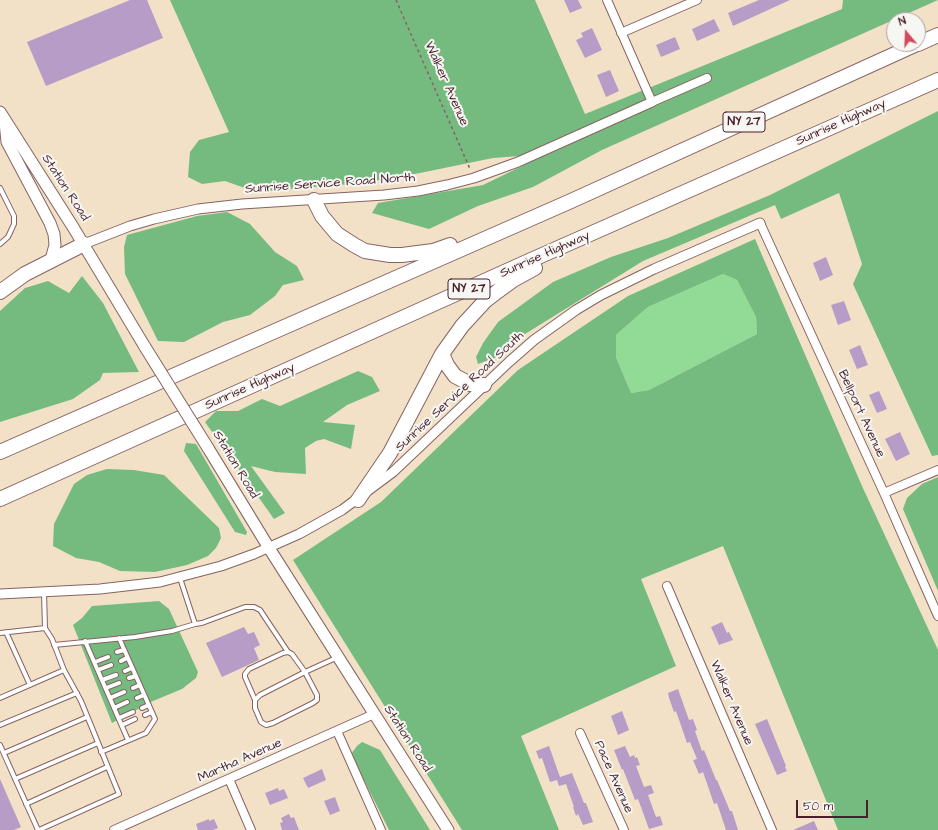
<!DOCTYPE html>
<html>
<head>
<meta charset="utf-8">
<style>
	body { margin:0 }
	#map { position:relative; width:938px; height:830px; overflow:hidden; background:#f3e1c7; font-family:"Architects Daughter",sans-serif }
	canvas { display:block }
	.north { position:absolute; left:886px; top:12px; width:40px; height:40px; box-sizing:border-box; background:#f6f6f2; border:1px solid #b1a0a2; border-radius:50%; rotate:341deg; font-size:11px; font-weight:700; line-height:16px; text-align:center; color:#4a1f2b }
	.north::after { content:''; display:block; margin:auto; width:14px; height:18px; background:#d1495b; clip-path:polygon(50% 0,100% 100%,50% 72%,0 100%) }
	.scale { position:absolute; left:796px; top:800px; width:72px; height:18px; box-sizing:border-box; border:2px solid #4a1f2b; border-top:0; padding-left:5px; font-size:12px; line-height:14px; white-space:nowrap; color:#4a1f2b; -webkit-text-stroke:3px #f6f6f2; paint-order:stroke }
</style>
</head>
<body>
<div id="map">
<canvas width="938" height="830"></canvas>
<div class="north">N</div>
<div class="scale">50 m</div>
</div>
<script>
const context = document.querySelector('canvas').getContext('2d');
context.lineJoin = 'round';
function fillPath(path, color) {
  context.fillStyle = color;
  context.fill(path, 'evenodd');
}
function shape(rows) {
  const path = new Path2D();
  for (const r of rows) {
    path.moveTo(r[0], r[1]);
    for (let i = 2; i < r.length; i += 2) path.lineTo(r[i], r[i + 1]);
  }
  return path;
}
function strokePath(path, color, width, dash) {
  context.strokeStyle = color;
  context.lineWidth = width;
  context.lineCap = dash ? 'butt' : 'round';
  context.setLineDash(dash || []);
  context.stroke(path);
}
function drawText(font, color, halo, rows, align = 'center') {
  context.font = font + ' "Architects Daughter",sans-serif';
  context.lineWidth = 4;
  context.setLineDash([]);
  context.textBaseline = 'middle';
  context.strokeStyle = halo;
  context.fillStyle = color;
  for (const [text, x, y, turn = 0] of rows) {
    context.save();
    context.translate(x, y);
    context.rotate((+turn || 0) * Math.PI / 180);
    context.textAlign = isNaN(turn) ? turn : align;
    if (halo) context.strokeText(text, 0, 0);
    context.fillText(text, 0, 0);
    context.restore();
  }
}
fillPath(shape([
	[723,274,737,280,756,317,757,334,649,390,631,393,616,357,616,335,648,307]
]), '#92db97');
fillPath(shape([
	[170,0,535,0,585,114,842,9,843,0,938,0,602,150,533,187,478,206,429,229,372,213,378,203,483,185,547,154,493,158,420,173,363,183,256,192,225,181,202,184,188,177,190,152,199,140,229,132],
	[938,111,938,455,932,456,853,284,862,264,839,193,781,219,775,205,643,261,525,334,505,354,478,364,476,357,483,343,498,322,553,282,611,257,668,238,770,195],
	[227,212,250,224,275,252,297,266,304,280,283,285,275,296,250,315,223,322,184,342,158,341,125,274,124,247,127,235,197,216],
	[755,239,862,486,938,650,938,830,838,830,723,546,641,579,676,666,521,736,559,830,462,830,293,560,381,502,518,370,628,296],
	[723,274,737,280,756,317,757,334,649,390,631,393,616,357,616,335,648,307],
	[82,276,103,303,139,372,103,373,100,380,73,399,0,422,0,311,25,288,48,281,69,293],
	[358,371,372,377,380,391,347,405,323,422,355,425,351,449,324,439,316,441,305,448,306,474,275,472,251,466,285,513,274,519,205,422,216,411,238,411,262,399,280,406],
	[186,443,196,444,247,532,246,535,235,532,184,451],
	[107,469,134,470,164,475,219,528,221,538,216,548,208,556,187,565,155,572,120,571,99,562,76,558,53,546,54,524,74,484,87,475],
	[938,477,938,591,903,509,907,498,922,484],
	[159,601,169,609,198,672,196,678,182,689,153,701,112,723,73,625,82,618,92,606],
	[362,742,380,750,430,830,389,830,351,754,357,746]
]), '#75bb80');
fillPath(shape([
	[130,0,147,0,163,38,46,86,27,42],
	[564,0,578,0,582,8,570,13],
	[759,0,790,0,733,26,728,13],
	[714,19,720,31,697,41,692,29],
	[592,28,602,50,585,58,576,40,583,37,581,33],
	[675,37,680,49,661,57,656,45],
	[610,70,619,91,606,97,597,75],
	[826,257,833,275,820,281,813,263],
	[844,301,851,320,838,325,831,305],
	[860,345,868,365,857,369,849,350],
	[879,391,887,409,877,413,869,395],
	[900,432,910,454,896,461,885,439],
	[722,622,727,633,729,632,733,640,719,645,711,627],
	[244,627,248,634,254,632,260,645,254,648,259,660,222,677,206,643],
	[678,689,689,720,693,719,697,730,695,731,702,751,704,750,716,780,717,780,730,811,732,811,738,830,726,830,717,803,714,804,703,772,699,774,693,760,697,759,690,742,687,743,676,711,674,712,669,698,668,693],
	[622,711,629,730,618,735,611,716],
	[767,719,786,766,785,767,787,771,777,775,755,724],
	[549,746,560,777,572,773,584,803,586,803,593,822,583,825,578,814,576,816,573,807,574,807,566,784,559,786,557,780,550,782,542,758,539,759,536,751],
	[625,746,630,757,634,755,635,758,637,757,640,765,636,766,644,787,651,785,654,793,648,795,656,817,660,816,663,825,649,829,638,799,635,800,623,769,622,770,614,750],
	[322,769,326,780,308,788,303,778],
	[0,779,21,827,14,830,0,830],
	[278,788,279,791,284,789,288,798,270,805,265,793],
	[335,797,340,811,330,815,324,801],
	[289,814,291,818,294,817,299,830,282,830,280,823,283,822,281,818],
	[209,819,209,821,214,819,218,828,213,830,198,830,196,824],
	[814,821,818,830,793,830]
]), '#b79cc8');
const service = shape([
	[0,188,14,216,14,224,8,237,0,244],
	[180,578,195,624,202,623,245,607,254,607,260,610,288,652],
	[6,632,30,685],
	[0,633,45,628],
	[85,641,128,740],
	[54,645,135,637,172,631,195,624],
	[117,652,124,650],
	[121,661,127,658],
	[95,662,108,657],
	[98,670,111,665],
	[125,671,132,668],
	[129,678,136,676],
	[102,680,116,675],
	[106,688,119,683],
	[133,688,140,685],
	[0,698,64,670],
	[110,698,124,692],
	[137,698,144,695],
	[255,700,245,677,245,674,249,669,283,653,288,652,292,654,305,672,317,695,317,700,313,703,273,723,266,725,261,722,255,708,255,700,260,695,305,672,338,657],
	[114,708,127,702],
	[142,708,149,705],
	[145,715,152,712],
	[119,718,133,712],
	[0,725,77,693],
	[122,725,135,719],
	[0,745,38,830],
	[101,752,146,733,155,719,119,638],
	[4,753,87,717],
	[15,779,98,743],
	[26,804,107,767],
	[39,830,119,794,81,701,64,670,52,639,45,628,44,592]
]);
const minor = shape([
	[607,0,652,102,707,78],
	[621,33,697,0],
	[760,223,884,493,938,616],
	[884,493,938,470],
	[667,586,772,830],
	[337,731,381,830],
	[580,733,624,830],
	[229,779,251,830],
	[114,830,374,714]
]);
const tertiary = shape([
	[84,244,130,226,154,219,198,209,242,204,384,195,418,191,447,185,474,178,518,162,652,102],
	[0,594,100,589,160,582,221,566,254,554,299,534,342,510,393,472,509,362,534,340,576,310,601,295,654,269,760,223]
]);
const secondary = shape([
	[0,112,73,227,145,347],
	[5,122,7,142,50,223,54,234,55,245,51,260],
	[208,448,269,548,448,830]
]);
const motorway = shape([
	[918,44,938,35],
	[314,200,322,216,337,234,354,245,365,251,390,255,402,255,433,251,450,245],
	[0,292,25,274,84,244],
	[442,354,447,365,455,376,470,384,484,385],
	[0,452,571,201,917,44],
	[0,499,529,261,938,80],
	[358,500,390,453,442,354,462,326,485,301,498,291,513,280,535,268]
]);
strokePath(service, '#856362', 6);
strokePath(minor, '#856362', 10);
strokePath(tertiary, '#856362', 11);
strokePath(secondary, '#856362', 13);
strokePath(motorway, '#856362', 16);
strokePath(shape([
	[396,0,470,169]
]), '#856362', 1.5, [3, 3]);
strokePath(service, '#fff', 4);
strokePath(minor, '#fff', 8);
strokePath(tertiary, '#fff', 9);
strokePath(secondary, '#fff', 11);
strokePath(motorway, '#fff', 14);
const secondaryBridge = shape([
	[145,347,208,448]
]);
strokePath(secondaryBridge, '#856362', 13, []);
strokePath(secondaryBridge, '#fff', 11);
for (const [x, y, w] of [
	[744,122,42],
	[469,289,42]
]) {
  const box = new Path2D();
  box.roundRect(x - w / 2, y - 10, w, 20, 3);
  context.fillStyle = '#f6f6f2';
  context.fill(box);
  strokePath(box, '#4a1f2b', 1);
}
drawText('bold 12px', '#4a1f2b', null, [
	["NY 27",744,122],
	["NY 27",469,289]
]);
drawText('13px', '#4a1f2b', '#f6f6f2', [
	["Walker Avenue",446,84,66],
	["Sunrise Highway",841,123,-24],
	["Sunrise Service Road North",330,184,-4],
	["Station Road",65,188,57],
	["Sunrise Highway",545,255,-24],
	["Sunrise Highway",250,387,-24],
	["Sunrise Service Road South",460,392,-43],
	["Bellport Avenue",861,414,65],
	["Station Road",235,465,59],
	["Walker Avenue",731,703,67],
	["Station Road",407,739,57],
	["Martha Avenue",240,761,-24],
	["Pace Avenue",613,777,66]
]);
</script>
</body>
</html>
